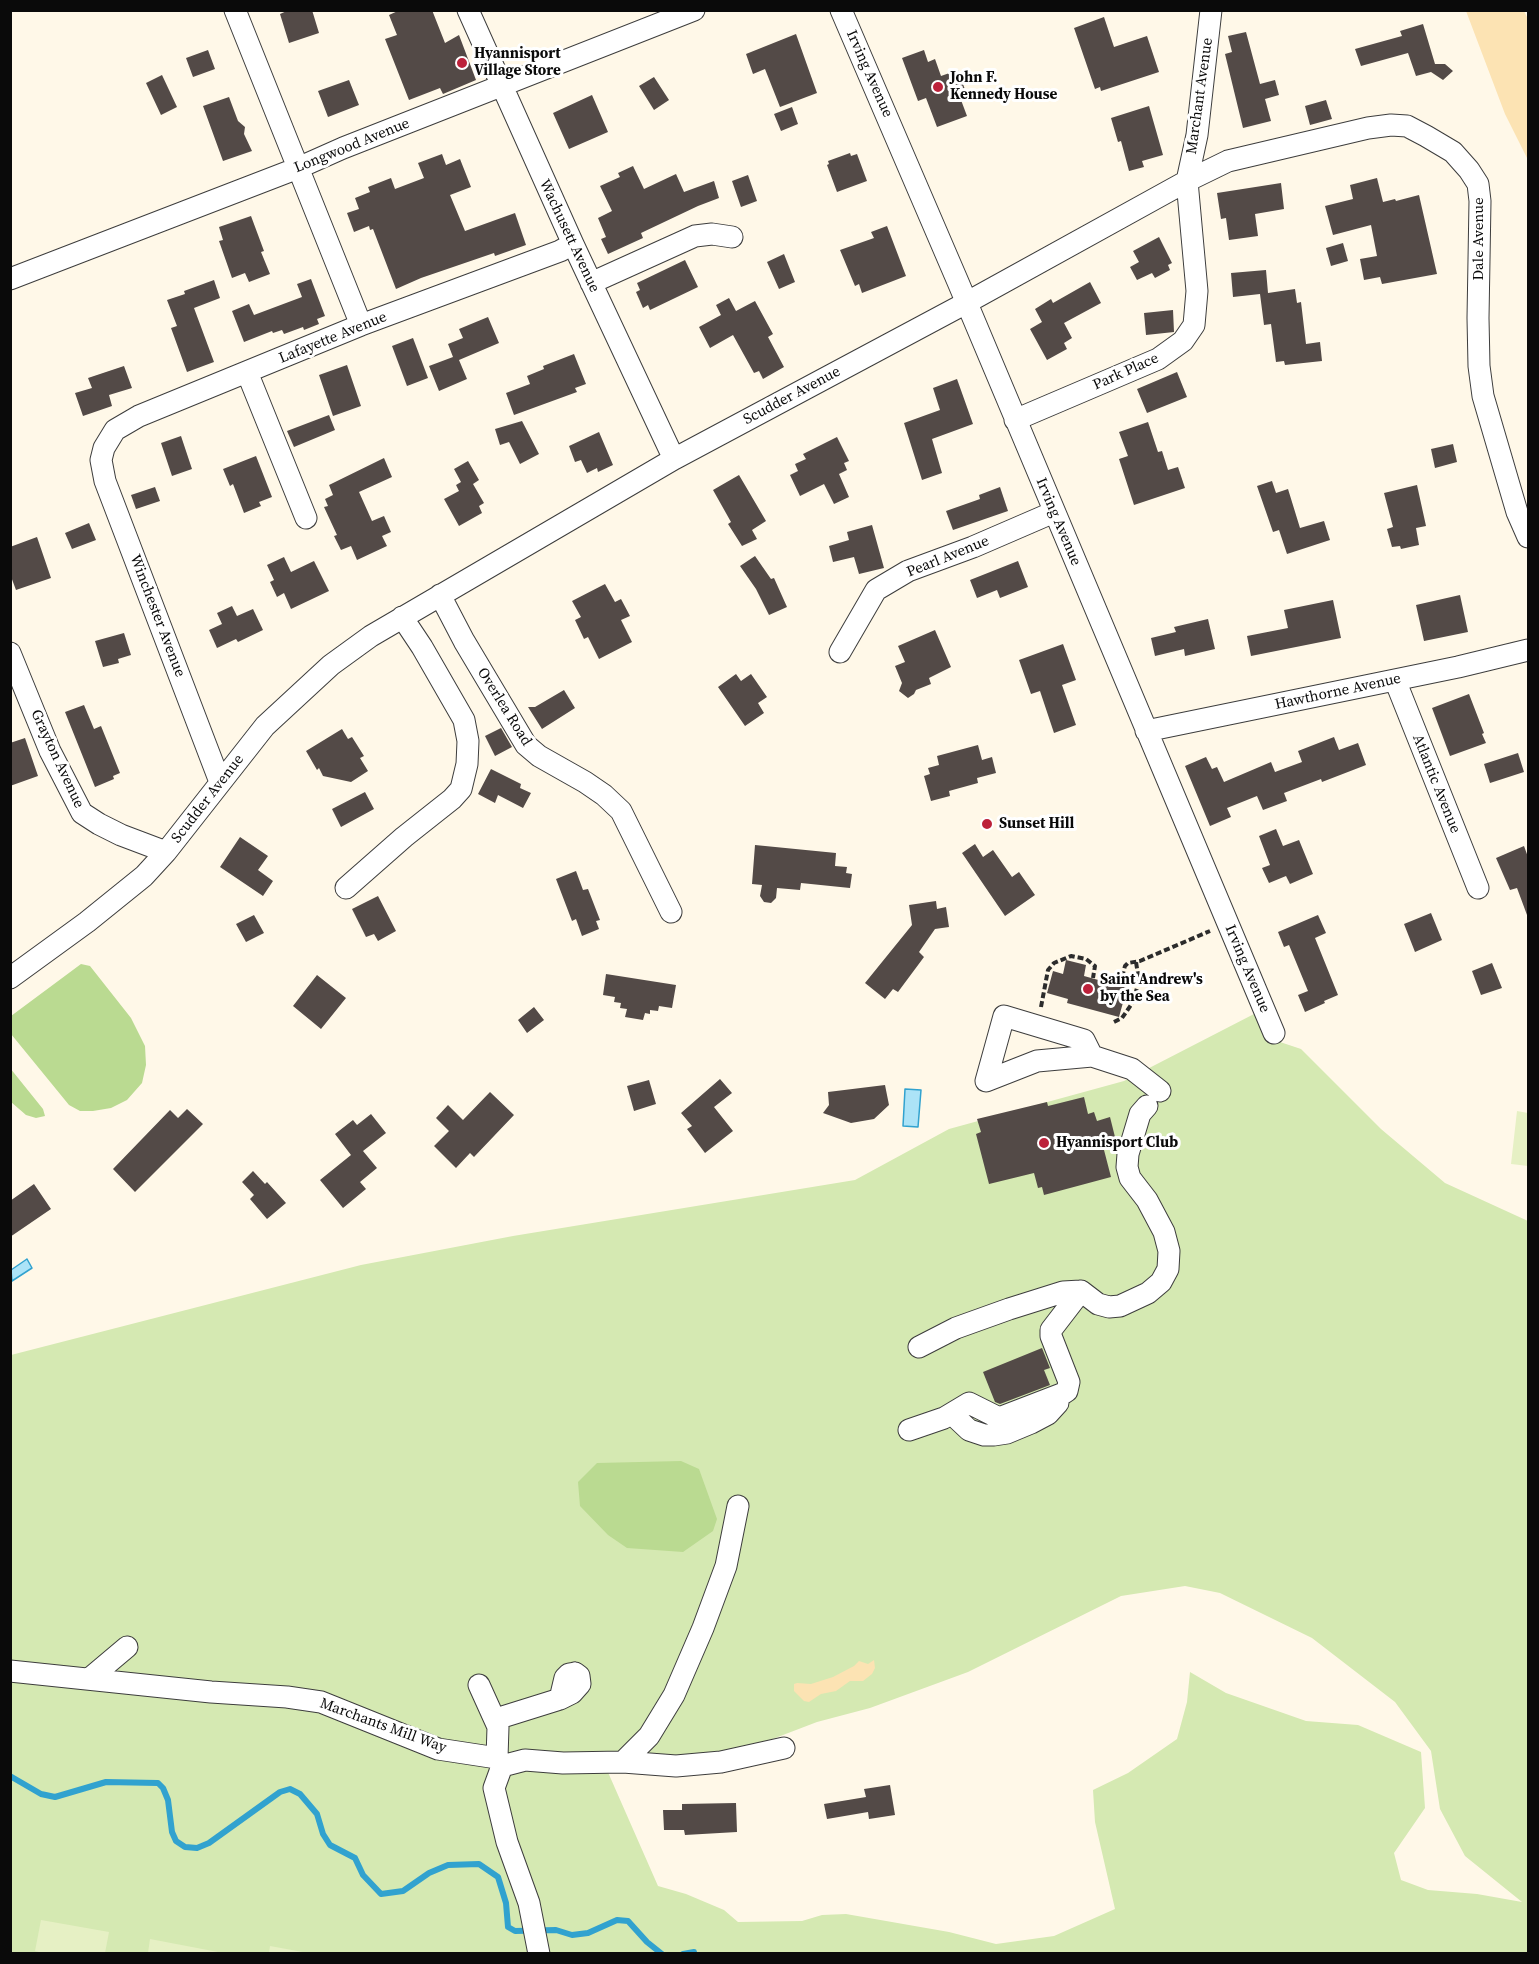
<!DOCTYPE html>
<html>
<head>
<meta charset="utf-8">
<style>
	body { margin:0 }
	#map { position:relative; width:1539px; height:1964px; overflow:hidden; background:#fff8e8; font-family:"Source Serif 4",serif }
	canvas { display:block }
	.frame { position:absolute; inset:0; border:12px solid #0a0a0a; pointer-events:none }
</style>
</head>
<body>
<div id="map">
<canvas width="1539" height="1964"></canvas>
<div class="frame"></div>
</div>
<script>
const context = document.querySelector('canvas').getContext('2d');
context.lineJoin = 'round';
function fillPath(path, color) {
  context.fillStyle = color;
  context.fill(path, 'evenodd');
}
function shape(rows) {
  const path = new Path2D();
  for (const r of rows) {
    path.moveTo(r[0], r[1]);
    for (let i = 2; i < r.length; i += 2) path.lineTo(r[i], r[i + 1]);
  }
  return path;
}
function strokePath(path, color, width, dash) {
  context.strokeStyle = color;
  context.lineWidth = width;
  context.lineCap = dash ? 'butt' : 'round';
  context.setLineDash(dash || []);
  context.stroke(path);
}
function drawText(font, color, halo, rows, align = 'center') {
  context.font = font + ' "Source Serif 4",serif';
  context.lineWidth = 6;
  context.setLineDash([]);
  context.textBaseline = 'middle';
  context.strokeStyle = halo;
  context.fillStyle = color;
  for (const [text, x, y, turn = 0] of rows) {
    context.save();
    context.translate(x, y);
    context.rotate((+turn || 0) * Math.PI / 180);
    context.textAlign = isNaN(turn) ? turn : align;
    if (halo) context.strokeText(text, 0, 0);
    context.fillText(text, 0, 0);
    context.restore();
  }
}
fillPath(shape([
	[1254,1014,1268,1038,1301,1049,1381,1129,1445,1183,1528,1221,1528,1953,11,1954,11,1355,361,1265,513,1236,855,1180,949,1129,1124,1081],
	[1185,1586,1220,1593,1312,1638,1395,1702,1431,1751,1440,1809,1465,1856,1522,1902,1477,1894,1428,1890,1401,1880,1394,1853,1425,1808,1421,1752,1358,1725,1306,1721,1226,1693,1190,1672,1187,1702,1177,1739,1128,1773,1093,1790,1095,1822,1115,1909,1054,1936,996,1944,949,1932,846,1914,822,1915,802,1921,738,1922,724,1910,686,1894,658,1886,607,1770,702,1766,817,1722,870,1708,968,1672,1121,1596]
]), '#d5e9b2');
fillPath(shape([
	[81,964,90,966,131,1018,145,1046,146,1065,142,1083,127,1100,111,1108,93,1111,80,1111,69,1105,11,1034,11,1016],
	[10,1068,43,1109,45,1116,36,1118,26,1115,11,1102],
	[681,1461,699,1469,717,1519,713,1531,683,1552,627,1548,608,1535,580,1506,578,1482,597,1463]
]), '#bada91');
fillPath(shape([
	[1466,11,1524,11,1528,19,1528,160,1505,114],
	[874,1660,875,1668,872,1674,863,1681,850,1681,836,1691,821,1694,809,1702,804,1701,794,1691,794,1684,797,1683,811,1684,833,1677,854,1666,859,1661,868,1664]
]), '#fce3b3');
fillPath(shape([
	[1517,1111,1528,1113,1528,1166,1511,1164],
	[41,1920,109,1932,105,1953,47,1954,35,1951],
	[150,1939,218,1952,218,1953,148,1953],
	[270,1946,308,1953,269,1953]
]), '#e6f0c4');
const water = shape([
	[905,1089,921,1090,918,1127,903,1126,905,1089],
	[27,1259,32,1268,12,1281,11,1270,27,1259]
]);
fillPath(water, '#ace3f7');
strokePath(water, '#31a2cf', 1.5);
strokePath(shape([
	[10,1776,41,1794,55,1797,106,1782,158,1783,163,1788,168,1800,172,1832,176,1841,185,1847,197,1848,209,1843,280,1792,290,1789,300,1794,317,1814,323,1834,330,1845,355,1858,363,1875,381,1894,403,1891,429,1873,448,1865,479,1864,498,1877,506,1903,508,1927,515,1931,556,1930,572,1935,588,1933,617,1920,628,1921,647,1942,662,1954],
	[683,1954,694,1952]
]), '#31a2cf', 6);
fillPath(shape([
	[289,10,312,10,319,33,289,43,280,14],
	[400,10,432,10,445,43,459,35,476,80,443,94,440,88,409,100,385,39,397,35,389,15],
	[1104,17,1114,47,1147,36,1159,72,1101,91,1100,87,1095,89,1074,28],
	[1423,24,1435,64,1445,64,1453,71,1443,80,1431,72,1416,76,1408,53,1361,66,1355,49,1402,36,1400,31],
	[1246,32,1260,84,1275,80,1279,95,1265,99,1271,121,1243,128,1225,54,1232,52,1228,36],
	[796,34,817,93,780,107,765,69,753,74,746,54],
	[208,50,215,69,193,77,186,58],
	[924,50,928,62,935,59,941,76,958,70,968,98,961,100,967,116,937,127,926,98,918,101,902,58],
	[162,75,177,107,161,115,146,83],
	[654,77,669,100,654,110,639,86],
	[349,80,359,105,328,117,318,91],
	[592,95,608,132,569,149,553,113],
	[229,97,238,121,245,127,244,134,252,151,223,161,203,106],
	[1326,100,1332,119,1310,125,1305,106],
	[1149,106,1163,155,1142,161,1144,167,1129,171,1121,141,1118,142,1111,118],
	[792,107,798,124,781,131,774,114],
	[850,153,851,156,857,154,867,181,837,192,827,165,829,164,828,161],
	[442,154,446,165,460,159,471,187,450,195,465,231,515,213,526,245,495,256,494,253,421,278,396,289,373,229,370,230,369,226,354,232,347,213,359,209,355,198,370,192,368,187,391,178,395,189,424,178,418,163],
	[633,166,644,189,676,174,684,192,714,181,719,198,698,206,641,233,643,238,608,254,601,239,606,237,598,218,612,211,600,186,620,177,618,173],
	[748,175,757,201,741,207,732,181],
	[1377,178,1383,202,1395,199,1396,201,1419,195,1437,274,1382,284,1380,277,1364,280,1360,259,1377,256,1371,225,1333,235,1325,206,1353,199,1350,185],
	[1281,183,1284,209,1255,214,1258,236,1229,240,1226,218,1221,219,1217,193],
	[251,216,264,251,261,252,270,274,249,282,245,273,232,278,219,241,223,240,219,227],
	[887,226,906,276,862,293,859,284,855,286,840,250,874,238,871,232],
	[1159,237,1172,263,1168,265,1170,270,1155,278,1152,273,1137,280,1130,267,1139,262,1133,251],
	[1343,243,1348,261,1331,266,1326,248],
	[784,254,795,282,779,289,767,262],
	[685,260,698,287,650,310,648,305,643,308,636,292,640,290,637,283],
	[1266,270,1268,293,1295,289,1297,303,1301,302,1306,344,1320,342,1322,361,1285,365,1284,361,1276,362,1271,324,1264,325,1260,294,1233,297,1231,273],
	[311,279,325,316,317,319,319,324,304,330,303,327,284,334,282,330,273,333,272,331,244,342,232,311,249,304,254,315,302,297,297,284],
	[214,280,220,298,194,308,214,362,187,372,171,328,177,326,167,300,185,294,184,291],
	[1090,282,1101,303,1064,323,1072,338,1064,343,1067,349,1047,360,1030,329,1042,322,1035,309,1051,299,1053,303],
	[729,298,736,311,755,301,773,334,768,337,784,367,763,379,759,371,754,373,733,335,710,348,699,327,721,315,716,305],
	[1173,310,1174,332,1146,335,1144,313],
	[488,317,499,343,459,360,467,379,439,391,429,366,453,357,448,344,463,338,459,329],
	[413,338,428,378,407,386,392,346],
	[574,354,586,384,575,388,577,392,514,415,506,393,530,384,527,376,544,369,543,366],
	[347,365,361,406,333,416,319,375],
	[124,366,132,388,109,395,112,406,83,416,75,393,92,388,88,378],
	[1177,372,1187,397,1147,413,1137,389],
	[957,379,973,424,932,439,942,473,922,480,904,423,940,410,933,388],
	[329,415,335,430,294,447,287,431],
	[522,421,539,454,520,464,509,442,500,445,495,429],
	[1148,422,1158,452,1162,451,1168,470,1178,467,1185,488,1134,505,1119,459,1128,456,1119,432],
	[599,432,613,465,598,472,597,468,587,473,581,460,575,462,569,446],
	[181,436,192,469,172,476,161,443],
	[837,437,849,461,844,463,847,470,839,474,849,497,834,504,824,484,800,496,790,475,798,471,795,464,806,459,803,454],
	[1453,444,1457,462,1435,468,1431,449],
	[256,456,272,497,259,502,261,506,244,513,233,484,230,486,223,469],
	[384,458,392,477,359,492,372,521,384,516,391,532,382,536,387,546,357,560,351,546,341,550,334,536,337,535,324,507,328,506,325,499,333,495,329,485],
	[468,461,479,480,473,484,484,503,479,506,482,513,459,526,444,499,459,491,456,485,461,482,454,469],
	[739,475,766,521,752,530,757,539,742,546,728,524,731,522,713,490],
	[1272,481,1276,493,1288,489,1300,528,1324,521,1330,540,1287,554,1279,530,1273,532,1257,486],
	[1417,485,1426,526,1416,528,1419,545,1401,549,1400,546,1392,547,1387,529,1393,527,1384,493],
	[155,487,160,501,136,509,131,495],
	[1000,487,1008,511,953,530,946,511,980,499,979,495],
	[89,523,96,540,72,549,65,533],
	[872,525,884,568,859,574,854,557,833,562,829,546,849,540,847,532],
	[37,537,51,578,16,590,10,574,10,547],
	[755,556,771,579,774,578,787,607,769,615,756,589,740,566],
	[284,557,291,572,314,561,329,591,291,609,284,593,277,597,270,582,274,580,267,565],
	[1018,561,1028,587,1000,598,997,590,977,598,970,580],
	[605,584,615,602,621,599,630,616,621,620,632,642,599,659,588,637,584,639,575,620,581,617,572,601],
	[1460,595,1468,632,1424,641,1416,605],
	[1333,600,1341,638,1251,656,1247,636,1288,628,1284,610],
	[232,606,237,616,253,609,263,630,238,642,236,639,217,648,209,630,222,624,217,613],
	[1208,619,1215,649,1185,656,1184,649,1155,656,1151,638,1176,632,1174,627],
	[935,630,951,667,929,678,931,684,916,690,914,694,908,698,899,691,902,683,895,666,905,662,898,646],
	[124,633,131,655,118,659,119,663,103,667,95,641],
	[1063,644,1076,680,1062,685,1076,725,1054,733,1040,691,1031,694,1019,660],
	[736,674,741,681,751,674,767,697,758,703,764,713,745,726,718,687],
	[564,690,575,708,542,729,528,707,535,707],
	[1469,694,1484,733,1482,734,1486,743,1450,756,1432,708],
	[84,705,94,729,101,726,120,773,113,776,114,779,95,787,65,712],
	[501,728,512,747,495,756,485,736],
	[342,729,348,739,352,737,364,756,360,758,368,771,351,782,323,776,319,768,317,770,306,751],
	[1334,737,1339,750,1358,743,1366,765,1322,782,1321,779,1284,793,1287,801,1263,810,1257,796,1227,808,1231,817,1210,826,1185,766,1206,757,1212,769,1217,767,1224,782,1271,762,1275,772,1302,762,1298,751],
	[25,738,38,776,10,786,10,743],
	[978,745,982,760,992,757,996,773,977,778,978,783,949,791,950,796,931,801,924,776,930,774,928,768,939,765,937,756],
	[1518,753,1524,772,1490,783,1484,764],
	[491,769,521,784,520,788,531,793,523,808,498,795,495,803,478,794],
	[365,792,374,809,341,827,332,809],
	[1276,829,1283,846,1299,840,1313,874,1290,884,1286,876,1269,883,1262,868,1270,865,1259,836],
	[240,837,268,856,258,870,273,881,263,896,220,867],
	[975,844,983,857,993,850,1012,877,1019,872,1035,895,1005,916,962,853],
	[755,845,836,853,835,866,847,867,846,873,852,874,850,888,801,883,800,890,777,888,776,898,771,903,764,902,760,896,762,885,752,884],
	[1524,846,1528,857,1528,914,1527,915,1517,888,1510,890,1496,858],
	[576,871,583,890,588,889,600,920,596,921,599,929,582,936,576,919,572,921,556,879],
	[378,896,396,931,378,941,374,934,366,937,352,909],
	[936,901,937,909,946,907,949,927,935,929,919,952,924,957,898,992,893,989,885,999,865,983,912,925,909,905],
	[1431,913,1442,940,1415,952,1404,924],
	[254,915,264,933,246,942,236,924],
	[1318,915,1326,933,1315,938,1338,995,1324,1001,1325,1003,1305,1012,1298,995,1308,991,1289,945,1284,947,1278,932],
	[1066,960,1086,965,1084,976,1127,988,1119,1017,1067,1003,1068,999,1047,993,1053,971,1063,974],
	[1492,963,1502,988,1481,995,1472,971],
	[606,974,676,985,672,1008,659,1006,658,1011,650,1010,650,1014,645,1013,643,1020,625,1017,627,1009,620,1008,621,1003,614,1002,615,997,603,995],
	[317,975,346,998,321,1029,293,1006],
	[534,1007,544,1020,527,1033,518,1020],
	[720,1079,732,1093,714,1107,733,1131,705,1153,687,1129,692,1126,681,1113],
	[649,1080,656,1104,634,1111,627,1086],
	[885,1085,889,1105,874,1119,851,1123,823,1113,829,1105,828,1092],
	[490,1092,514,1115,474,1157,470,1153,456,1168,434,1146,449,1131,436,1118,448,1105,463,1120],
	[1084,1097,1088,1114,1094,1112,1097,1121,1110,1117,1115,1137,1109,1138,1111,1148,1104,1150,1111,1177,1044,1195,1042,1187,1038,1188,1034,1173,989,1184,976,1134,981,1132,977,1119,1047,1102,1048,1106],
	[187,1109,203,1124,135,1192,113,1169,170,1110,178,1118],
	[371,1114,386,1133,363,1151,377,1168,360,1182,366,1189,343,1208,320,1180,351,1155,335,1134,353,1120,357,1125],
	[253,1171,265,1184,267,1182,286,1203,267,1219,250,1199,254,1195,242,1182],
	[34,1184,51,1209,10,1237,10,1201],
	[1042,1348,1050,1368,1044,1370,1050,1385,1000,1404,995,1402,983,1372],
	[890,1785,895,1815,869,1819,868,1812,827,1819,824,1804,866,1797,864,1789],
	[736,1803,737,1832,685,1835,684,1830,664,1830,663,1810,682,1810,682,1804]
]), '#534a47');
const minor = shape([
	[235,10,361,325],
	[468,10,573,244,674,459],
	[841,10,958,282,1274,1033],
	[10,279,298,168,343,148,694,10],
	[591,283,695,236,712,234,732,237],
	[247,372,306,518],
	[1015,420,1158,359,1183,341,1194,325,1197,291,1187,181,1197,135,1211,10],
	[440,595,464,641,526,745,539,756,585,782,604,795,621,811,671,912],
	[840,652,876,590,908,571,973,547,1054,512],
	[10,653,50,751,82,813,99,824,121,835,166,852],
	[1395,680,1478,888],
	[1146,731,1458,667,1528,650],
	[220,782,105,481,101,460,104,448,115,430,139,416,361,325,560,251,573,244],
	[346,888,404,837,452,799,461,789,467,764,468,741,464,720,422,647,402,617],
	[10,978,87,922,144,876,166,852,265,726,331,665,371,636,674,459,966,303,1187,181,1228,161,1368,128,1391,125,1407,126,1426,136,1453,152,1469,170,1478,184,1480,201,1478,318,1479,366,1483,396,1517,512,1528,537],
	[1092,1056,1084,1040,1004,1016,986,1081,1037,1061,1092,1056,1132,1069,1160,1091],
	[919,1347,956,1328,1009,1309,1063,1292,1081,1291],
	[952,1414,969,1430,984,1435,994,1435,1007,1433,1031,1423,1048,1414,1058,1403],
	[909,1430,944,1418,969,1403,999,1418,1064,1393,1067,1391,1069,1382,1051,1336,1051,1330,1081,1291,1098,1304,1109,1307,1120,1306,1148,1293,1161,1282,1168,1269,1169,1251,1164,1232,1147,1200,1130,1178,1127,1167,1128,1154,1140,1114,1147,1106],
	[10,1671,211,1692,287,1697,321,1702,438,1749,497,1758,502,1766,525,1760,563,1763,623,1762,676,1766,721,1762,784,1748],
	[575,1673,579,1676,580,1684,572,1693,560,1699,565,1678,569,1674,575,1673],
	[89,1679,127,1647],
	[479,1685,498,1727,497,1758],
	[496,1719,560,1699],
	[623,1762,649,1736,674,1695,703,1628,726,1566,738,1506],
	[502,1766,494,1788,507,1842,529,1903,539,1954]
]);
strokePath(minor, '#3d3d3d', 23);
strokePath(shape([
	[1122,977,1125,966,1128,963,1140,961,1210,931],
	[1041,1007,1048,970,1054,963,1071,956,1086,959,1095,966,1093,978],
	[1114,1022,1122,1018,1133,1002,1139,981,1136,962]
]), '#2c2c2c', 4, [6, 3]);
strokePath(minor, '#fff', 21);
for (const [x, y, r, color] of [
	[462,63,6,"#bc213a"],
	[938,87,6,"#bc213a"],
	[987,824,6,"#bc213a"],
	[1088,989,6,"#bc213a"],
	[1044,1143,6,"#bc213a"]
]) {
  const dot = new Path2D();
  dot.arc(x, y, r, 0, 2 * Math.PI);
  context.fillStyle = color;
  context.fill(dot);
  strokePath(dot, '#fff', 2);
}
drawText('bold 15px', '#0a0a0a', '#fff', [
	["Hyannisport",474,54],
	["Village Store",474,71],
	["John F.",950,78],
	["Kennedy House",950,95],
	["Sunset Hill",999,824],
	["Saint Andrew's",1100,980],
	["by the Sea",1100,997],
	["Hyannisport Club",1056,1143]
], 'left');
drawText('15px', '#0a0a0a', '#fff', [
	["Irving Avenue",869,74,66],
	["Marchant Avenue",1200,96,-82],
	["Longwood Avenue",352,146,-22],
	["Wachusett Avenue",569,236,65],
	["Dale Avenue",1479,239,-90],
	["Lafayette Avenue",333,338,-22],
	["Park Place",1126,372,-24],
	["Scudder Avenue",792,396,-28],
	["Irving Avenue",1058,522,67],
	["Pearl Avenue",948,557,-22],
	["Winchester Avenue",157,616,69],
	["Hawthorne Avenue",1338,692,-12],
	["Overlea Road",504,707,58],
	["Grayton Avenue",57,759,65],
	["Atlantic Avenue",1436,784,68],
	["Scudder Avenue",208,799,-52],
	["Irving Avenue",1247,969,67],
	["Marchants Mill Way",383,1726,20]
]);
</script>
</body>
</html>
